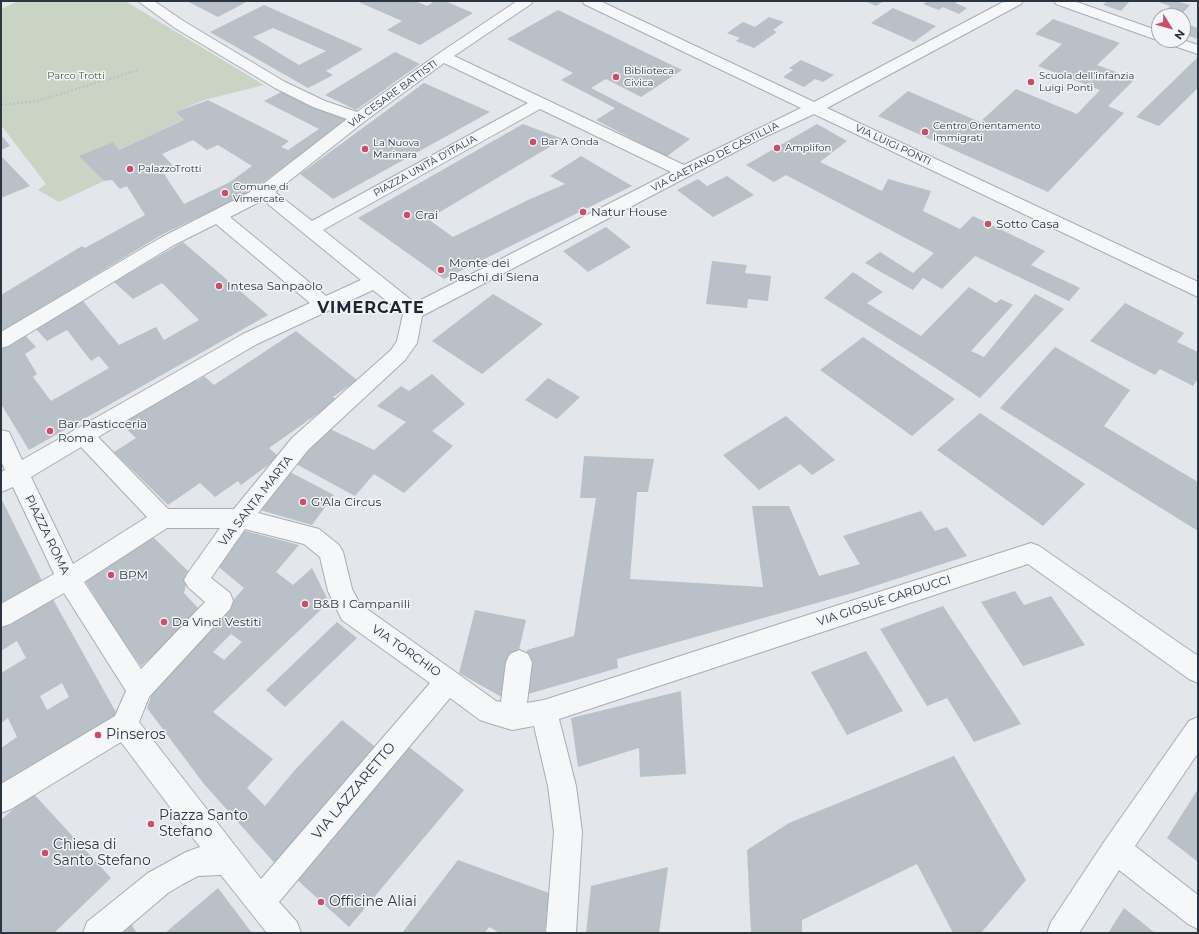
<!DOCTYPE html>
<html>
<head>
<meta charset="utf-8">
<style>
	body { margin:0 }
	#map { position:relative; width:1199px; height:934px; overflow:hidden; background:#e3e6eb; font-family:Montserrat,sans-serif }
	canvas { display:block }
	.frame { position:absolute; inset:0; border:2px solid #2b3542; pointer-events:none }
	.north { position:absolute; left:1151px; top:8px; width:40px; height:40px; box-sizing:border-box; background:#f3f5f8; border:1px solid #a3a8af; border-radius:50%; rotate:127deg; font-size:11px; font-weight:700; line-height:16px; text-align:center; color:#2b3542 }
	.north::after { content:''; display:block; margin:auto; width:14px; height:18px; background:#c94e66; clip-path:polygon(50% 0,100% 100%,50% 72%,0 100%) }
</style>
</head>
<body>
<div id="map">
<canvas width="1199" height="934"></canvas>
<div class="frame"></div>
<div class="north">N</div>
</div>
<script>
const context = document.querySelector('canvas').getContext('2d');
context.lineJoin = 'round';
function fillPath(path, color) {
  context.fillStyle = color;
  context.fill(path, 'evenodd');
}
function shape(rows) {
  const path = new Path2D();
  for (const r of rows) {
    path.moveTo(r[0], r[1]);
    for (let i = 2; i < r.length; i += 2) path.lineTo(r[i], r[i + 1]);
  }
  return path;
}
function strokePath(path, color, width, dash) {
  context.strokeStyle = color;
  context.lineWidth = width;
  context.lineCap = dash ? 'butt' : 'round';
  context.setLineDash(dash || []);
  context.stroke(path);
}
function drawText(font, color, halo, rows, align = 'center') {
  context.font = font + ' Montserrat,sans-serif';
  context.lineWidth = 3;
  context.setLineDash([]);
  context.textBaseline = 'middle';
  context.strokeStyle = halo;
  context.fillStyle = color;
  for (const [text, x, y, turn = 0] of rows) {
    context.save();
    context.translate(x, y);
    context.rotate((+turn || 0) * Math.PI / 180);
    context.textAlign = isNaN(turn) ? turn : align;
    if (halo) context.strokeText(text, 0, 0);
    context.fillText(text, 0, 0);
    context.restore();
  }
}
fillPath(shape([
	[19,1,125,1,264,85,204,100,176,112,184,120,119,150,113,142,80,156,104,181,59,202,38,190,46,184,1,125,1,9]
]), '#c9d4c5');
fillPath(shape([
	[187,1,248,1,218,17],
	[356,1,415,1,427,6,435,1,445,1,473,13,420,45,387,30,402,21],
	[865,1,884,1,876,6],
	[928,1,958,1,955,3,967,8,959,14,943,7,939,10,923,4],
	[1107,1,1130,1,1121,11,1103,5],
	[1156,1,1176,1,1190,5,1180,16,1164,16,1161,15,1170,6],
	[264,5,363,49,326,71,333,75,308,88,210,32],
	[273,28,326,51,299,65,253,37],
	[893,8,936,26,914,42,871,23],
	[558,10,682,70,641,97,606,79,591,88,690,139,666,157,596,120,615,108,561,80,573,73,507,39],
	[769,17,784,22,773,30,777,32,754,48,736,41,740,38,727,33,743,22,755,27],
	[1053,19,1120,43,1097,65,1135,79,1108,106,1124,113,1048,192,878,116,908,91,980,122,1016,89,1077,114,1100,90,1038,66,1062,44,1035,34],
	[1183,23,1198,28,1198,39,1183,34],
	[395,52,420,64,356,110,325,95],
	[1198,57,1198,88,1159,126,1136,117],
	[801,60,834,75,823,82,815,79,804,87,783,77,793,70,789,68],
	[424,83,490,112,333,199,300,174],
	[283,91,348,120,247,194,163,234,1,332,1,295,82,246,85,248,145,215,127,186,120,189,112,180,104,181,79,156,113,142,119,150,184,120,176,112,208,100,289,141,281,147,288,150,319,129,264,101],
	[193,140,207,150,218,145,252,166,230,182,184,204,162,171,174,167,162,154],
	[523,124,563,139,428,219,453,237,528,200,565,184,550,176,581,156,632,186,444,279,358,218],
	[817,124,847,141,820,162,882,191,888,179,931,191,923,211,960,229,973,216,1045,251,1031,265,1080,288,1069,301,975,256,942,289,923,278,913,290,865,263,880,252,913,273,934,253,786,175,774,182,746,165],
	[1,135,10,146,1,150],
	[1,156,30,186,1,198],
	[727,176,754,195,713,217,677,190,698,179,707,186],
	[606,227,631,247,588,272,563,251],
	[183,242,268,315,29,450,1,404,1,348,24,334,36,347,25,354,37,374,33,377,51,401,109,368,99,356,91,361,67,330,47,341,35,328,83,301,119,345,156,327,164,340,199,320,162,283,133,299,114,282],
	[712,261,747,265,745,273,771,276,768,301,748,299,747,308,706,304],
	[853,272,883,292,867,303,921,336,969,287,996,303,1001,299,1013,305,971,351,984,357,1035,294,1064,309,980,398,934,367,824,298],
	[493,294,543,324,482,374,432,341],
	[1125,303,1184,333,1177,342,1198,352,1198,379,1193,386,1160,369,1155,375,1090,341],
	[296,331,357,380,333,397,337,400,269,448,279,457,241,485,238,481,215,497,200,483,168,505,114,452,136,438,121,424,192,376,197,381,204,376,214,385],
	[863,337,955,399,912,436,820,370],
	[1055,347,1130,390,1104,426,1198,482,1198,531,1000,408],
	[432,374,465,404,432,431,453,446,404,493,374,474,355,496,296,464,328,428,374,450,406,422,377,406,401,386,409,391],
	[548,378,580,397,557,419,525,400],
	[980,413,1085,484,1043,526,937,450],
	[786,416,835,460,812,475,800,464,759,490,723,455],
	[584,456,654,459,648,492,637,492,630,579,763,587,752,506,789,506,819,576,860,564,843,536,921,511,935,531,947,527,967,556,856,592,617,659,618,668,521,696,527,650,574,636,596,498,580,498],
	[290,472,334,495,312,525,260,510],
	[1,498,44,585,1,608],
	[242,530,299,545,276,572,293,585,312,568,329,602,213,712,273,759,247,788,265,806,294,771,342,720,378,749,279,868,204,784,147,708,155,686,244,588,215,564],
	[231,634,242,642,224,660,213,652],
	[152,536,189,572,184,593,198,608,170,642,141,666,120,637,84,579],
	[1015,591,1024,605,1051,596,1085,645,1023,666,981,602],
	[50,594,117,714,111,727,1,794,1,748,17,737,8,718,1,723,1,673,26,658,17,641,1,651,1,623],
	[62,683,69,697,47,710,40,696],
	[943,606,1021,724,974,742,947,698,927,706,880,629],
	[475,610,526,620,507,700,459,673],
	[337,622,357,638,285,707,266,690],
	[866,651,903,711,847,735,811,672],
	[681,691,686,774,640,777,639,748,578,767,571,718],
	[409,747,464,790,349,927,294,877],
	[954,756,1026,880,981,933,953,933,917,864,802,920,802,933,751,933,747,850,789,823],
	[1198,789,1198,862,1167,838],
	[32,792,111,878,54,933,1,933,1,820],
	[458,860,549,893,545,933,500,933,489,927,485,933,402,933],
	[668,867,659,933,586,933,591,886],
	[218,888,252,933,165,933],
	[1124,908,1155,933,1108,933],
	[129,921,137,933,115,933]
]), '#bac0c7');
const minor = shape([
	[138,1,154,1,185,22,285,82,325,101,357,112,438,54,517,1,533,1,531,4,454,56,684,165,801,108,584,4,582,1,600,1,814,102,1005,1,1023,1,1021,4,827,108,1198,282,1198,297,814,114,756,141,422,316,417,343,405,360,308,450,258,513,319,529,339,545,343,552,352,589,360,604,496,701,501,702,506,662,510,654,519,650,528,654,532,662,527,703,544,700,1031,543,1039,546,1198,656,1198,683,1189,679,1028,564,559,719,576,786,582,832,576,933,546,933,554,832,548,786,534,726,512,730,489,723,480,720,450,698,279,902,297,922,301,933,267,933,221,875,198,876,183,884,168,893,121,933,83,933,87,922,148,873,186,852,200,847,121,742,11,809,1,813,1,784,115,716,126,691,64,593,10,624,1,627,1,604,54,574,13,487,1,492,1,472,5,470,1,461,1,430,9,432,22,460,243,334,310,303,216,224,174,245,8,346,1,348,1,332,162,237,258,188,347,119,313,107,275,88,175,28,138,1],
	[444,63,528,103,312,221,275,192,365,121,444,63],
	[540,109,671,172,415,303,323,230,540,109],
	[263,200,361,280,326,296,230,217,263,200],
	[373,290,403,314,397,341,391,350,292,438,234,509,168,509,98,437,257,344,373,290],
	[81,447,147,517,73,564,31,477,81,447],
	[167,528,220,528,188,573,184,580,188,587,205,602,141,669,84,582,167,528],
	[245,529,304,544,320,557,328,591,342,620,430,683,261,879,139,722,149,697,230,609,233,601,230,593,211,578,245,529],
	[1054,1,1074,1,1159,31,1159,40,1161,40,1159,40,1154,39,1056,4,1054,1],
	[1163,40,1183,40,1198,45,1198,54,1165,43,1163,40],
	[1198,717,1198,753,1135,846,1198,895,1198,929,1188,924,1119,870,1079,933,1047,933,1051,922,1106,839,1189,721,1198,717]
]);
strokePath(minor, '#a8adb5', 2);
strokePath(shape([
	[1,105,37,101,138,70]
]), '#bdc1c6', 2, [2, 2]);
fillPath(minor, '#f6f7f9');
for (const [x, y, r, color] of [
	[616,77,4,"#c94e66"],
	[1031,82,4,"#c94e66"],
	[925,132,4,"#c94e66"],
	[533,142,4,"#c94e66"],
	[777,148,4,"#c94e66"],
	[365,149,4,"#c94e66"],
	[130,169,4,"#c94e66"],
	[225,193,4,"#c94e66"],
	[583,212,4,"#c94e66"],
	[407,215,4,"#c94e66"],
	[988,224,4,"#c94e66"],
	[441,270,4,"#c94e66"],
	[219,286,4,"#c94e66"],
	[50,431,4,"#c94e66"],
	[303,502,4,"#c94e66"],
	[111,575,4,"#c94e66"],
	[305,604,4,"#c94e66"],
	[164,622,4,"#c94e66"],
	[98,735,4,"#c94e66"],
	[151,824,4,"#c94e66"],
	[45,853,4,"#c94e66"],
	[321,902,4,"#c94e66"]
]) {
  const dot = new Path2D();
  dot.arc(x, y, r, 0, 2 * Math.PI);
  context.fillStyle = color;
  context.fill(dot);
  strokePath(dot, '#f3f5f8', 1.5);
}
drawText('10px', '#2b3542', '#f3f5f8', [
	["Biblioteca",624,71],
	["Civica",624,83],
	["Scuola dell'infanzia",1039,76],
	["Luigi Ponti",1039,88],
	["Centro Orientamento",933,126],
	["Immigrati",933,138],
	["Bar A Onda",541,142],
	["La Nuova",373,143],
	["Marinara",373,155],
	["Amplifon",785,148],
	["PalazzoTrotti",138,169],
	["Comune di",233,187],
	["Vimercate",233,199]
], 'left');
drawText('10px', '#425d39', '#f3f5f8', [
	["Parco Trotti",76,76]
]);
drawText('10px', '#2b3542', '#f3f5f8', [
	["VIA CESARE BATTISTI",393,94,-36],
	["VIA LUIGI PONTI",893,145,25],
	["VIA GAETANO DE CASTILLIA",715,157,-27],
	["PIAZZA UNITÀ D'ITALIA",425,166,-29]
]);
drawText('12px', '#2b3542', '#f3f5f8', [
	["Natur House",591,212],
	["Crai",415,215],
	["Sotto Casa",996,224],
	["Monte dei",449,263],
	["Paschi di Siena",449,277],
	["Intesa Sanpaolo",227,286],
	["Bar Pasticceria",58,424],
	["Roma",58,438],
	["G'Ala Circus",311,502],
	["BPM",119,575],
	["B&B I Campanili",313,604],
	["Da Vinci Vestiti",172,622]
], 'left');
drawText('12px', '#2b3542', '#f3f5f8', [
	["VIA SANTA MARTA",256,501,-52],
	["PIAZZA ROMA",47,535,64],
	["VIA GIOSUÈ CARDUCCI",884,601,-18],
	["VIA TORCHIO",406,651,35]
]);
drawText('14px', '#2b3542', '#f3f5f8', [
	["Pinseros",106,735],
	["Piazza Santo",159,816],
	["Stefano",159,832],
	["Chiesa di",53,845],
	["Santo Stefano",53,861],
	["Officine Aliai",329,902]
], 'left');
drawText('14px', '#2b3542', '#f3f5f8', [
	["VIA LAZZARETTO",354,791,-50]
]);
context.letterSpacing = '1px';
drawText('bold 16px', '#1d2633', '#f3f5f8', [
	["VIMERCATE",371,308]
]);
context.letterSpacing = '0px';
</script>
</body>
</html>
